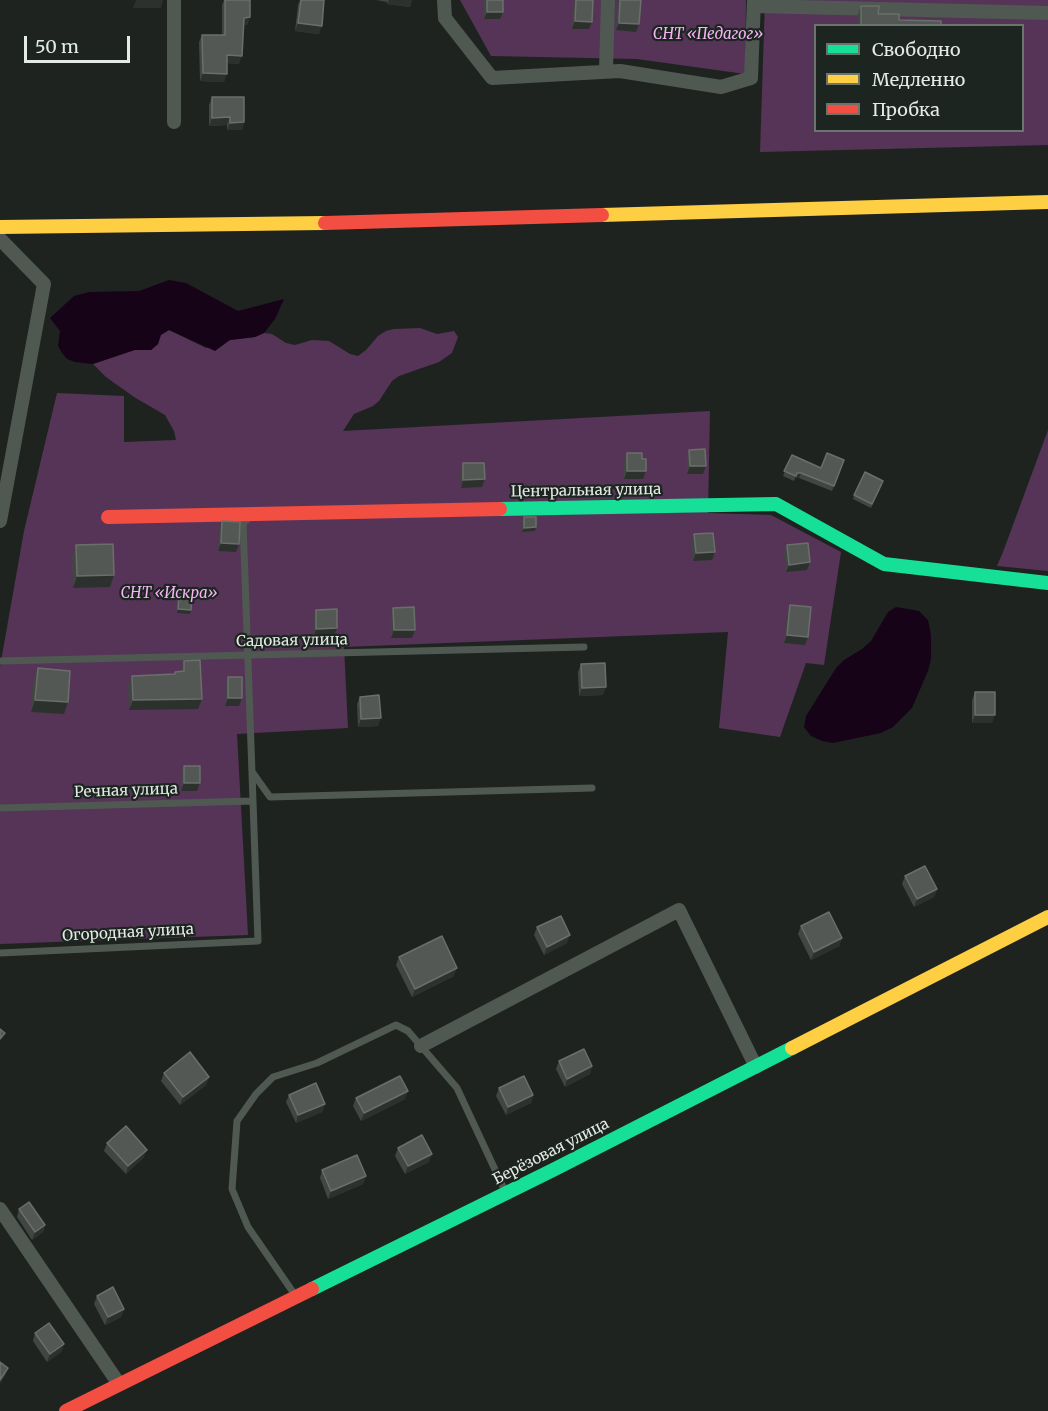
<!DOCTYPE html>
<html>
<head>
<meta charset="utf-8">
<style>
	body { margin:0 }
	#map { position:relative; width:1048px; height:1411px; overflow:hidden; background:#1e2320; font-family:Merriweather,serif }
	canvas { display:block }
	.legend { position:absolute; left:814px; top:24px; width:210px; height:108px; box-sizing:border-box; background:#1c251f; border:2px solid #6c746e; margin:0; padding:8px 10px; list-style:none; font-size:18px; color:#e4eae5 }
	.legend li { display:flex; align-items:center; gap:12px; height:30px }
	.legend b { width:30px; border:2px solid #6c746e }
	.scale { position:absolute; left:24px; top:36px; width:106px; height:27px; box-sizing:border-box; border:3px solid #e4eae5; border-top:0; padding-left:8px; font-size:18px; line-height:21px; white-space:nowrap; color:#e4eae5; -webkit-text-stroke:4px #1c251f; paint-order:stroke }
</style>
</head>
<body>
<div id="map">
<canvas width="1048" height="1411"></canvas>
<ul class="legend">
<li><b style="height:8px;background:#16e098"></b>Свободно</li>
<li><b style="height:8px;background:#ffcf43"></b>Медленно</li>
<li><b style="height:8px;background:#f24e42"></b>Пробка</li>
</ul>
<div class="scale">50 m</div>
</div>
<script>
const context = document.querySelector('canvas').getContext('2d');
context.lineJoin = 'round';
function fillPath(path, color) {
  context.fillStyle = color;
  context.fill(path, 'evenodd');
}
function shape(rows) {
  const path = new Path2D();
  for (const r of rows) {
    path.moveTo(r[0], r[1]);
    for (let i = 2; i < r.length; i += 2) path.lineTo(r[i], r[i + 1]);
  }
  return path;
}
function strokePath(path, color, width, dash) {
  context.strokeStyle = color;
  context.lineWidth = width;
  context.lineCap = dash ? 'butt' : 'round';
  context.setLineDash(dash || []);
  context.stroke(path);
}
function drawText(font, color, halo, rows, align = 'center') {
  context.font = font + ' Merriweather,serif';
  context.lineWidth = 4.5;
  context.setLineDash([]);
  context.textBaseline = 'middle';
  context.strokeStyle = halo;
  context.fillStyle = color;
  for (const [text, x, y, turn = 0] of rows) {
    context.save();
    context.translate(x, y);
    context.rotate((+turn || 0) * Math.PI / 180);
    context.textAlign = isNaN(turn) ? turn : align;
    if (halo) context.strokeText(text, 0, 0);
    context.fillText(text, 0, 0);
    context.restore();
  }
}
fillPath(shape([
	[460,0,746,0,745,74,637,59,491,56],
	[765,0,1048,0,1048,145,760,152],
	[816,26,1022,26,1022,130,816,130],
	[420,328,437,334,454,331,458,337,452,353,439,362,399,376,392,381,379,401,373,406,354,414,343,431,710,411,708,513,771,515,841,552,824,665,806,663,780,737,719,728,728,632,344,647,348,728,237,734,248,935,0,944,0,667,24,531,57,393,124,396,124,442,176,440,174,431,165,415,134,397,106,377,93,364,135,349,151,350,158,344,160,335,169,330,206,348,230,340,255,337,264,333,272,334,286,343,295,345,312,340,329,341,350,354,358,356,366,350,378,336,386,331,394,329],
	[1048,430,1048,571,997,566,1003,552]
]), '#563457');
fillPath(shape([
	[169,280,186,283,238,311,284,299,275,319,264,333,255,337,230,340,215,351,169,330,161,335,158,344,151,350,135,350,93,364,75,362,67,359,62,353,58,346,60,331,50,318,74,296,89,292,139,291],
	[896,607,919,611,928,620,931,635,931,659,928,671,912,708,893,727,881,733,833,743,822,741,811,736,804,727,806,716,836,668,844,660,862,649,871,641,888,612]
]), '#170318');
strokePath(shape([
	[0,661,584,647],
	[253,773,270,797,592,788],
	[0,808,253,801],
	[0,953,258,941,243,522,247,520],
	[295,1295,248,1227,232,1189,237,1121,256,1094,273,1077,317,1063,396,1025,408,1031,457,1088,505,1191]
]), '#4f5952', 7);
strokePath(shape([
	[174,0,174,122],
	[444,0,445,18,492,78,620,71,721,87,751,78,754,0],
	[754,6,1048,13],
	[606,71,608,0],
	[0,239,44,284,0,521],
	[421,1046,679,910,756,1067],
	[0,1209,119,1384]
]), '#4f5952', 14);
strokePath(shape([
	[500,509,776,504,884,564,1048,583],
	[312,1289,553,1170,792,1048]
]), '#16e098', 14);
strokePath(shape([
	[602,215,1048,202],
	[0,227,325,223],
	[792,1048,1048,917]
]), '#ffcf43', 14);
strokePath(shape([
	[325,223,602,215],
	[108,517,500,509],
	[66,1411,312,1289]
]), '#f24e42', 14);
fillPath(shape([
	[224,0,250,0,250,17,247,25,244,25,239,64,227,63,224,82,200,81,199,42,202,35,222,35,222,5],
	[300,0,324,0,319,34,295,31,298,5],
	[376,0,412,0,410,7,387,4,387,2],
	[484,0,503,0,503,12,500,19,484,19],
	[575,0,593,0,589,29,572,29,573,5],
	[619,0,637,0,639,24,636,32,616,30,617,6],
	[861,6,878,14,899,20,941,26,857,26,857,17],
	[212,97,244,122,242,130,227,130,227,125,209,126,209,105],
	[689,450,706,466,703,474,687,474,687,457],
	[627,453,643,479,624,479,624,461],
	[792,455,821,468,844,460,832,491,799,478,795,478,794,481,783,476],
	[463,463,485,479,482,487,461,488,460,471],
	[882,485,871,508,853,499,854,495],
	[524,517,536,527,535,531,522,532,522,521],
	[222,521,236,552,218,551,219,529],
	[694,534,712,560,693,561,691,542],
	[76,545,110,587,73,588,72,557],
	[787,545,807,570,786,572,784,553],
	[179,593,190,614,177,613,178,597],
	[790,605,805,645,784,643,787,613],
	[393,608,412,638,391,638,391,616],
	[316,610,337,628,334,636,314,636,313,618],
	[184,661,198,709,129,710,128,686,132,676,174,675,175,672,180,672],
	[581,664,603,695,579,696,578,672],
	[38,668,64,714,31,712,33,680],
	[228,677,242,698,239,706,225,706,226,685],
	[975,692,992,723,972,723,972,700],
	[360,697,378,726,358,727,357,704],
	[184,766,197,791,181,791,181,774],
	[905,876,937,889,934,897,914,907,902,884],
	[801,926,842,938,839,946,811,960,798,934],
	[537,927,567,943,544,955,534,935],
	[399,957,454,976,412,997,396,965],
	[559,1061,592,1066,590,1074,565,1087,556,1069],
	[164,1073,209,1077,206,1085,180,1105,161,1081],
	[499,1088,533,1095,531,1103,506,1115,496,1096],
	[289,1095,325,1104,322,1112,296,1123,286,1102],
	[356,1098,405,1099,361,1121,353,1106],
	[107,1143,144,1157,126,1174,104,1151],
	[398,1148,429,1162,405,1174,395,1156],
	[322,1170,366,1176,363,1184,328,1199,320,1178],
	[19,1209,45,1225,43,1232,32,1240,17,1217],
	[97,1296,124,1309,121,1317,105,1325,94,1304],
	[35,1333,64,1344,61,1352,47,1362,33,1341]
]), '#424643');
fillPath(shape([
	[136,0,163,0,161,8,133,8],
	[389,0,412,0,410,7,387,4],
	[487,12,503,12,500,19,484,19],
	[250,17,247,25,241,25,244,18],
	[575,21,592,22,589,29,572,29],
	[298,23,322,26,319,34,295,31],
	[619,23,639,24,636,32,616,30],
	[227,55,242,56,239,64,224,63],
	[203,73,227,74,224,82,200,81],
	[230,117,227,125,209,126,212,118],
	[244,122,242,130,227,130,230,123],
	[690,466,706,466,703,474,687,474],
	[627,471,646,471,643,479,624,479],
	[797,473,801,473,799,478,795,478],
	[485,479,482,487,461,488,463,480],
	[536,527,535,531,522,532,524,528],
	[221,543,239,544,236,552,218,551],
	[715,552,712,560,693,561,696,553],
	[810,562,807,570,786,572,789,565],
	[114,575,110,587,73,588,77,576],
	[178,609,191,610,190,614,177,613],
	[337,628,334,636,314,636,316,629],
	[394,630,415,630,412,638,391,638],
	[787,635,808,637,805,645,784,643],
	[606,687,603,695,579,696,582,688],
	[228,698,242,698,239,706,225,706],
	[202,699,198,709,129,710,133,700],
	[35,700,68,702,64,714,31,712],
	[975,715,995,715,992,723,972,723],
	[381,718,378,726,358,727,361,719],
	[184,783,200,783,197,791,181,791],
	[937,889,934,897,914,907,917,899],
	[570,935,567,943,544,955,547,947],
	[842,938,839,946,811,960,814,952],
	[457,968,454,976,412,997,415,989],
	[592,1066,590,1074,565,1087,567,1079],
	[209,1077,206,1085,180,1105,183,1097],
	[408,1091,405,1099,361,1121,364,1113],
	[533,1095,531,1103,506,1115,508,1107],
	[325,1104,322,1112,296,1123,298,1115],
	[147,1150,144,1157,126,1174,128,1166],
	[432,1154,429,1162,405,1174,408,1166],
	[366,1176,363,1184,328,1199,331,1191],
	[45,1225,43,1232,32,1240,35,1232],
	[124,1309,121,1317,105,1325,108,1317],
	[64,1344,61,1352,47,1362,50,1354],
	[8,1368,5,1376,0,1384,0,1380]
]), '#2c312e');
const building = shape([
	[225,0,250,0,250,17,244,18,242,56,227,55,227,74,203,73,202,35,225,35,225,0],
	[301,0,324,0,322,26,298,23,301,0],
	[487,0,503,0,503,12,487,12,487,0],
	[576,0,593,0,592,22,575,21,576,0],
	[620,0,641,0,639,24,619,23,620,0],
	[861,6,879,6,878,14,899,14,899,20,941,21,941,26,861,26,861,6],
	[212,97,244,97,244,122,230,123,230,117,212,118,212,97],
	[705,449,706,466,690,466,689,450,705,449],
	[627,453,642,453,642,459,646,459,646,471,627,471,627,453],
	[827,453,844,460,834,486,801,473,797,473,796,476,784,471,792,455,821,468,827,453],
	[463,463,484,463,485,479,463,480,463,463],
	[865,472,883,481,872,504,854,495,865,472],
	[524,517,536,517,536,527,524,528,524,517],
	[222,521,240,522,239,544,221,543,222,521],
	[713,533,715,552,696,553,694,534,713,533],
	[808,543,810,562,789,565,787,545,808,543],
	[113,544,114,575,77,576,76,545,113,544],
	[179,593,192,594,191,610,178,609,179,593],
	[790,605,811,607,808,637,787,635,790,605],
	[414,607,415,630,394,630,393,608,414,607],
	[337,609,337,628,316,629,316,610,337,609],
	[200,660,202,699,133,700,132,676,175,674,175,672,184,671,184,661,200,660],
	[605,663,606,687,582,688,581,664,605,663],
	[38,668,70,671,68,702,35,700,38,668],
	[228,677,242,677,242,698,228,698,228,677],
	[975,692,995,692,995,715,975,715,975,692],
	[379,695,381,718,361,719,360,697,379,695],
	[184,766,200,766,200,783,184,783,184,766],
	[925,866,937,889,917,899,905,876,925,866],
	[829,912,842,938,814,952,801,926,829,912],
	[561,916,570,935,547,947,537,927,561,916],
	[442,936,457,968,415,989,399,957,442,936],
	[0,1029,5,1033,0,1039,0,1029],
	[584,1049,592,1066,567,1079,559,1061,584,1049],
	[190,1052,209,1077,183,1097,164,1073,190,1052],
	[400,1076,408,1091,364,1113,356,1098,400,1076],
	[524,1076,533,1095,508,1107,499,1088,524,1076],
	[316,1083,325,1104,298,1115,289,1095,316,1083],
	[126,1126,147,1150,128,1166,107,1143,126,1126],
	[422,1135,432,1154,408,1166,398,1148,422,1135],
	[357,1155,366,1176,331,1191,322,1170,357,1155],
	[29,1202,45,1225,35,1232,19,1209,29,1202],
	[113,1287,124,1309,108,1317,97,1296,113,1287],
	[49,1323,64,1344,50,1354,35,1333,49,1323],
	[0,1362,8,1368,0,1380,0,1362]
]);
fillPath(building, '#545855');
strokePath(building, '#6a6f6b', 1.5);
drawText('italic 15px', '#f6b4f7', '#1c251f', [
	["СНТ «Педагог»",708,35],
	["СНТ «Искра»",169,594]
]);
drawText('15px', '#e4eae5', '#1c251f', [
	["Центральная улица",586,491,-1],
	["Садовая улица",292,641,-1],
	["Речная улица",126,791,-2],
	["Огородная улица",128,933,-3],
	["Берёзовая улица",551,1152,-27]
]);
</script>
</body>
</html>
